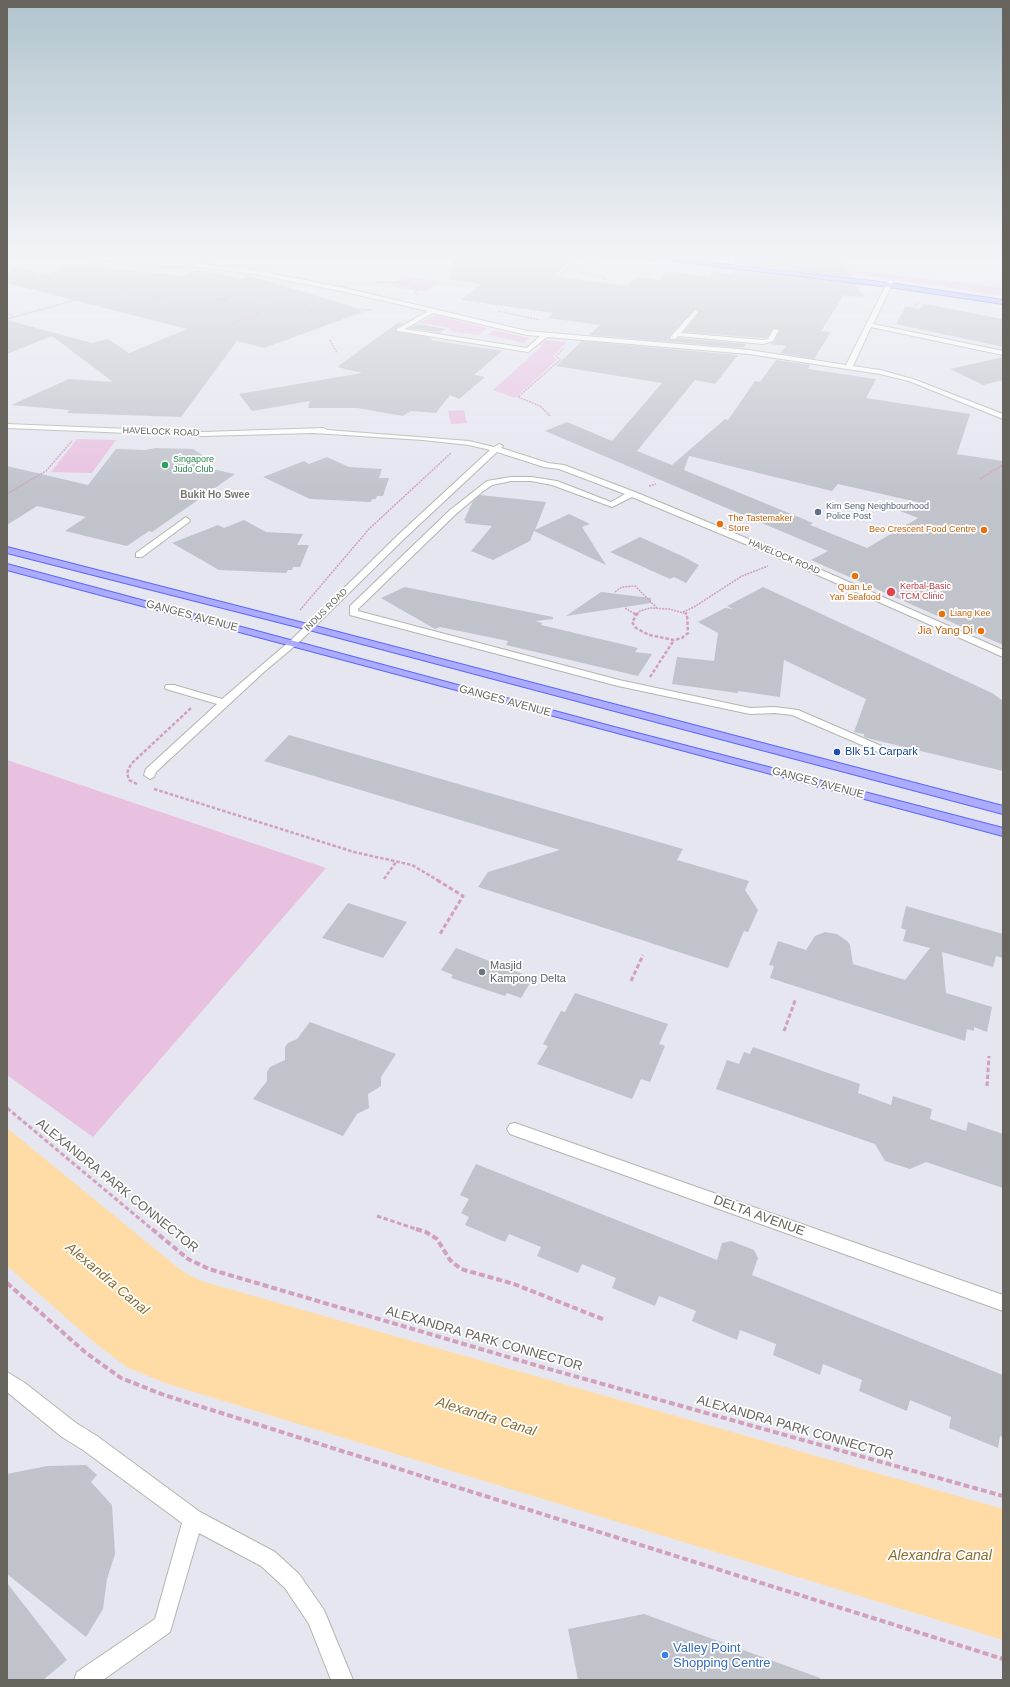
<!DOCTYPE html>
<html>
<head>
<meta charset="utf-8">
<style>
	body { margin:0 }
	#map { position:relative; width:1010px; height:1687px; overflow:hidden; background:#e5e6f0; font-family:Helvetica,sans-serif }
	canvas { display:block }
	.frame { position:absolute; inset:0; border:8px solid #66645d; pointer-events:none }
</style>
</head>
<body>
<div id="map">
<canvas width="1010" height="1687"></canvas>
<div class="frame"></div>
</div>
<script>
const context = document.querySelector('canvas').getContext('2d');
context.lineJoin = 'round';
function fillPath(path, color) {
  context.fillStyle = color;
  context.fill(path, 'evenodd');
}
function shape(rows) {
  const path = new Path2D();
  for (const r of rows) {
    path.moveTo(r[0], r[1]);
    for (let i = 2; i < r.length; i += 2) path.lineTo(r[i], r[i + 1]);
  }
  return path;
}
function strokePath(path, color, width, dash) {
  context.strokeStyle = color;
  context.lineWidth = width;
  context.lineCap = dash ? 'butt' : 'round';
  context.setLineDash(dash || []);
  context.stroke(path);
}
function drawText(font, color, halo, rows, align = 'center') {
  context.font = font + ' Helvetica,sans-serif';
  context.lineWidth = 3.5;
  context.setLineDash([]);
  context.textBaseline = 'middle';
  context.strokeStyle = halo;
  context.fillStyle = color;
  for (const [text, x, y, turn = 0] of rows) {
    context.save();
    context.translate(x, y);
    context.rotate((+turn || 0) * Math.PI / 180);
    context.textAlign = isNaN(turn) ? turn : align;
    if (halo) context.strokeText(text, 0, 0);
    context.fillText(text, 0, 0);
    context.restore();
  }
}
fillPath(shape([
	[735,257,984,285,1003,288,1003,296,901,280,733,260],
	[404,276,440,281,426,292,388,286],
	[436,315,487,328,478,335,449,331,451,328,418,323],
	[494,330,525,337,529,338,524,343,487,335],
	[545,340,567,342,553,356,557,360,515,398,493,390,542,346,539,345],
	[464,410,467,423,451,424,448,411],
	[77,439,116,440,92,473,51,472],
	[7,760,326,868,93,1137,7,1075]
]), '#e8c1e1');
fillPath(shape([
	[7,1128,182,1271,201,1281,1003,1509,1003,1640,168,1384,128,1368,95,1343,7,1266]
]), '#ffdca6');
fillPath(shape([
	[570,266,581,268,582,270,577,273,566,271,565,269,570,266]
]), '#ffdca6');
fillPath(shape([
	[452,256,576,256,553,276,627,286,635,278,639,277,659,280,667,271,709,277,713,272,733,274,733,270,855,284,865,298,844,295,821,331,831,332,814,359,780,353,786,346,770,344,774,342,780,331,779,329,773,328,767,338,763,338,684,332,699,313,695,309,669,337,670,340,675,340,679,338,746,344,743,348,589,335,600,325,548,318,553,313,461,300,482,284,449,279,451,277],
	[734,256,837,256,851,277,734,264],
	[68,264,183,276,199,270,243,279,248,275,357,308,354,309,363,312,264,348,237,341,181,417,67,413,69,410,11,405,69,379,113,382,52,336,7,354,7,320,92,343,108,339,129,353,187,329,7,283,7,273,18,268,47,275],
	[925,304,1003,319,1003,347,896,324,906,306,919,309],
	[399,322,403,324,396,328,397,332,433,338,430,340,502,351,474,375,485,377,459,399,450,395,436,413,411,411,403,416,357,408,308,408,310,401,252,411,239,394,362,373,337,367],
	[418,324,446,329,440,333,409,328],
	[582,341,738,355,715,384,695,380,637,451,672,465,725,419,728,420,755,381,760,382,776,360,810,365,808,369,876,379,866,398,970,414,957,454,1003,461,1003,645,811,560,828,551,545,431,567,422,612,441,662,383,556,366],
	[689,456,832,491,838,484,917,502,900,511,918,518,867,548,810,525,813,523,684,470],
	[1003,357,1003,380,983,385,950,369],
	[155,448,193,449,204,456,198,466,235,474,152,532,149,531,127,546,65,531,86,517,37,506,7,525,7,466,88,485,116,449,145,450],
	[327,457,349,467,382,469,379,478,389,478,383,496,377,496,376,499,372,499,371,502,310,499,263,477,304,461,309,464],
	[480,495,546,502,535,530,569,514,590,524,582,527,606,565,534,531,530,541,493,560,471,551,492,526,465,523,466,521,464,520,473,501],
	[244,520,266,532,303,534,297,545,309,545,300,567,293,567,292,570,288,570,286,573,219,570,172,543,218,525,224,528],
	[640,537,682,556,699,565,686,583,674,577,670,579,610,552],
	[405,587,553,617,553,619,535,621,542,623,541,625,638,648,635,652,652,654,638,676,506,645,508,641,440,627,435,629,381,598],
	[763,587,992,693,1003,701,1003,771,867,738,864,737,864,734,854,732,866,699,784,660,780,697,738,691,738,693,672,684,677,657,714,661,718,633,698,622,725,608,733,609,727,606],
	[601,592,651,598,651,603,566,616],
	[289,735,683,849,677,860,749,881,745,890,758,910,748,932,744,931,728,968,478,887,488,872,560,850,264,761],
	[348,903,407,922,383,958,322,938],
	[906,906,1003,934,1003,958,996,956,993,967,942,952,946,993,992,1007,987,1032,974,1027,974,1031,967,1029,965,1041,770,978,774,966,769,965,778,941,806,950,815,936,825,932,837,934,847,941,850,945,853,964,905,980,930,948,903,941,906,930,901,928],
	[456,948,533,978,521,998,507,993,505,996,451,978,453,975,441,970],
	[575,993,668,1024,659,1044,665,1046,650,1082,641,1079,632,1099,537,1064,548,1046,543,1044,561,1011,565,1012],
	[310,1022,396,1054,381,1077,381,1086,368,1094,369,1108,357,1114,343,1136,253,1099,267,1081,267,1072,270,1067,285,1060,285,1047,288,1043,297,1039],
	[753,1047,860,1084,858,1093,891,1105,893,1096,932,1109,930,1119,966,1131,968,1122,1003,1134,1003,1188,926,1162,910,1169,885,1161,875,1144,716,1089,727,1060,739,1064,744,1052,750,1054],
	[476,1164,717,1260,722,1243,731,1241,754,1250,758,1258,752,1275,1003,1375,1003,1437,1000,1436,998,1448,949,1428,951,1417,910,1400,907,1411,859,1391,862,1380,823,1364,820,1375,773,1355,776,1344,740,1330,737,1340,692,1321,696,1311,659,1296,655,1306,612,1288,616,1278,582,1264,578,1273,537,1256,541,1247,509,1234,505,1242,465,1225,469,1217,461,1213,469,1199,460,1195],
	[86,1465,97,1475,91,1482,112,1505,115,1554,107,1579,103,1609,86,1637,7,1574,7,1474,47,1466],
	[7,1583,67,1660,43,1680,7,1680],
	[644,1614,820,1678,820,1680,578,1680,568,1629]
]), '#c1c3cb');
const minor = shape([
	[81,256,98,256,132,261,195,263,255,270,345,288,527,331,749,350,846,365,888,281,891,279,894,281,873,324,1003,351,1003,355,871,327,853,366,880,370,913,379,1003,414,1003,419,909,381,880,374,749,354,547,337,528,352,397,331,397,329,428,311,345,292,255,274,195,267,132,265,81,256],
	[433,313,527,335,540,336,527,348,405,329,433,313],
	[714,256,719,256,712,266,708,266,714,256],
	[695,310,698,312,681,333,763,340,768,339,774,329,779,330,773,341,763,344,678,336,675,339,671,339,670,338,674,333,695,310],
	[7,424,203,432,324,428,327,430,469,441,494,447,499,444,503,446,501,448,548,463,564,465,635,492,792,557,1003,650,1003,657,786,561,632,497,612,507,552,485,531,481,511,481,492,485,482,492,456,514,358,609,358,611,619,680,750,708,775,707,798,710,893,751,894,753,893,755,885,755,792,715,775,713,750,714,618,686,350,615,350,606,450,510,487,481,511,477,531,477,557,481,611,502,625,494,559,469,544,467,497,452,405,538,296,645,265,671,156,772,154,777,150,779,144,775,146,769,217,704,166,689,165,687,166,685,174,685,222,699,290,641,399,534,490,450,469,445,423,440,313,433,203,436,7,428,7,424],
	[186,517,190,520,189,522,142,557,136,557,136,553,186,517],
	[515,1123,1003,1295,1003,1311,510,1134,507,1129,510,1124,515,1123],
	[7,1372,25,1383,76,1423,97,1436,200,1512,275,1552,299,1574,324,1610,353,1680,331,1680,309,1624,285,1588,261,1566,199,1533,170,1632,103,1680,74,1680,77,1672,155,1619,182,1523,83,1450,62,1437,7,1392,7,1372]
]);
const major = shape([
	[631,256,651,256,889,283,1003,300,1003,304,889,287,631,256],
	[7,547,319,627,1003,806,1003,814,313,631,7,553,7,547],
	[7,564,618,728,1003,828,1003,836,7,570,7,564]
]);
strokePath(minor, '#b5b4ae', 2);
strokePath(major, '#5969f5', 2);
strokePath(shape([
	[601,256,581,272,604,277,605,280],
	[588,267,597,268],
	[560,274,582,256],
	[373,282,407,283,418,288,415,292,417,294],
	[119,290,151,278],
	[215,298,227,301],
	[223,300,241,293,267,298,279,294],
	[310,303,304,306,315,314],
	[149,304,181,291],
	[913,308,918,303],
	[355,309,371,310],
	[498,311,540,320],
	[7,313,13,316],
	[7,319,76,300],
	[231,324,262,311],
	[330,340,337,353],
	[550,416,540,406,518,397,560,360,556,356,563,349],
	[980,479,1003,465],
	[649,486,656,484],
	[7,494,46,471,72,441],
	[615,592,622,587,635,586,657,608],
	[625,608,635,614],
	[300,610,369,529,451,453],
	[683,612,694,607,742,576,768,566],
	[637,614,640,611,650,608,669,609,687,614]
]), '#d3a0bc', 1.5, [2, 1]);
strokePath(shape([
	[634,613,636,615],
	[638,613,632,622,636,628,649,635,674,640,682,638,688,633,687,614,685,613],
	[650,677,674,640],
	[137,784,129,780,127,773,131,764,191,708],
	[154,789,354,852,412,865,439,881],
	[384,879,396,862]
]), '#d3a0bc', 2.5, [3.5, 2]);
strokePath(shape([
	[437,880,463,896,440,934],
	[631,981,643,955],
	[784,1031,796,998],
	[987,1086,989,1056],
	[7,1108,153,1230],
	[377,1216,419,1230]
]), '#d3a0bc', 3, [4.5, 2.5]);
strokePath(shape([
	[152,1229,188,1259,209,1269,542,1367,1003,1496],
	[416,1229,426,1232,437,1239,450,1260,461,1269,514,1284,605,1320],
	[7,1283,85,1352,121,1378,164,1395,1003,1659]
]), '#d3a0bc', 4, [6, 3]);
fillPath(minor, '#fff');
fillPath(major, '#acabff');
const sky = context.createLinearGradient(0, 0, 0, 493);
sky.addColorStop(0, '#b1c4ce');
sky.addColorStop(0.52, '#f3f4f8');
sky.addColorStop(1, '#f3f4f800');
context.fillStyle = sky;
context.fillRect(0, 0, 1010, 493);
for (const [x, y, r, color] of [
	[165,465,4,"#2e9e5b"],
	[818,512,4,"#5c6f8a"],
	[720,524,4,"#e8710a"],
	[984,530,4,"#e8710a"],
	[855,576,4,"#e8710a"],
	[891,592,5,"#e0444e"],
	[942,614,4,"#e8710a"],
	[981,631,4,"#e8710a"],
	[837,752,4,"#1a4fb4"],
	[482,972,4,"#6b7280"],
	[665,1655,4,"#3f7fe0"]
]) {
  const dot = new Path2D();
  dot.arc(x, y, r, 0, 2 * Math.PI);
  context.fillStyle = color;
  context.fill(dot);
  strokePath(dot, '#fff', 1.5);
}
drawText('9px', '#66645d', '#fff', [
	["HAVELOCK ROAD",161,432,2],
	["HAVELOCK ROAD",784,557,23],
	["INDUS ROAD",326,610,-45]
]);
drawText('9px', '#27864d', '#fff', [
	["Singapore",173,460],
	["Judo Club",173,470]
], 'left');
drawText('9px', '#4e5e75', '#fff', [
	["Kim Seng Neighbourhood",826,507],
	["Police Post",826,517]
], 'left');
drawText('9px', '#c56008', '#fff', [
	["The Tastemaker",728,519],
	["Store",728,529],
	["Beo Crescent Food Centre",976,530,"right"],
	["Quan Le",855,588,"center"],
	["Yan Seafood",855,598,"center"],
	["Liang Kee",950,614]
], 'left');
drawText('9px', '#be3a42', '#fff', [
	["Kerbal-Basic",900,587],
	["TCM Clinic",900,597]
], 'left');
drawText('bold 10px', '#78756e', '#fff', [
	["Bukit Ho Swee",215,495]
]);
drawText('11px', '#66645d', '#fff', [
	["GANGES AVENUE",192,616,15],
	["GANGES AVENUE",505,701,15],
	["GANGES AVENUE",818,783,15]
]);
drawText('11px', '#c56008', '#fff', [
	["Jia Yang Di",973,631]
], 'right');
drawText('11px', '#164399', '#fff', [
	["Blk 51 Carpark",845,752]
], 'left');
drawText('11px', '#5b616d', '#fff', [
	["Masjid",490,966],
	["Kampong Delta",490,979]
], 'left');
drawText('13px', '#66645d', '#fff', [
	["ALEXANDRA PARK CONNECTOR",117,1186,39],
	["DELTA AVENUE",759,1216,20],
	["ALEXANDRA PARK CONNECTOR",484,1339,16],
	["ALEXANDRA PARK CONNECTOR",795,1428,16]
]);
drawText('13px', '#366cbe', '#fff', [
	["Valley Point",673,1648],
	["Shopping Centre",673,1663]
], 'left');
drawText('italic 14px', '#876d32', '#fff', [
	["Alexandra Canal",107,1279,40],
	["Alexandra Canal",486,1417,17],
	["Alexandra Canal",940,1556]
]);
</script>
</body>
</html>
